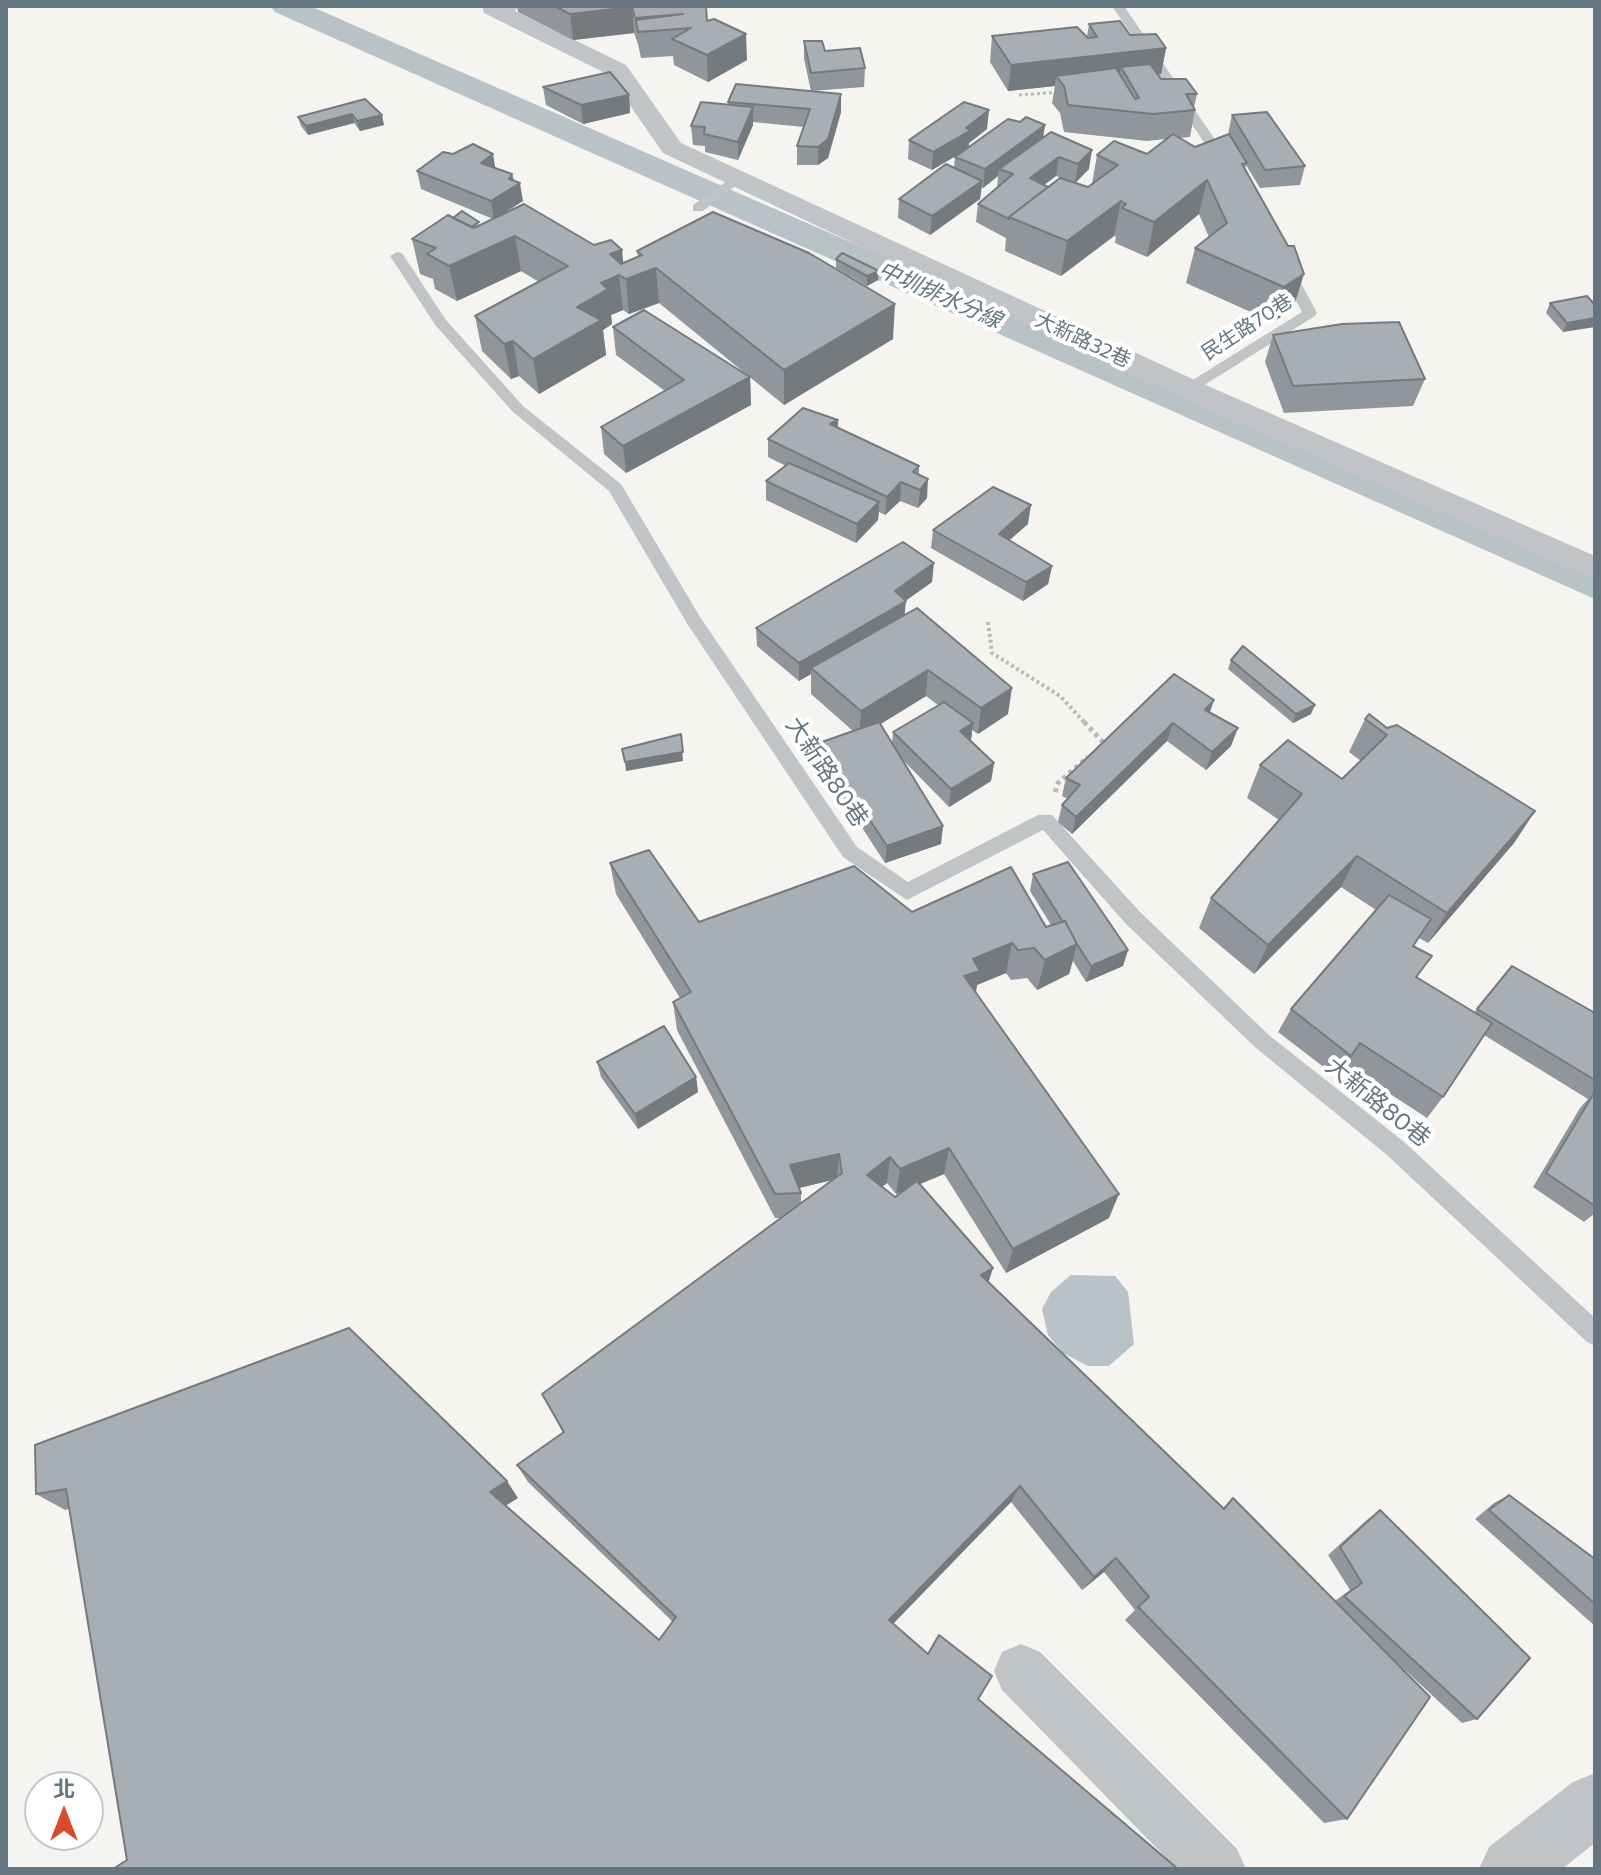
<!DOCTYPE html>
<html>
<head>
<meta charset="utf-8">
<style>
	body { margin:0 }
	#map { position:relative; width:1601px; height:1875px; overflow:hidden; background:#f5f4f1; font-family:Commissioner,"Noto Sans TC",sans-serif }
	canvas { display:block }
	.frame { position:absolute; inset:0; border:8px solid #657680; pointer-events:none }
	.north { position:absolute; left:24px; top:1771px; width:80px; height:80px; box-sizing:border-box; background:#fff; border:2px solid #c1c8cc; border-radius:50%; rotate:0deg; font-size:22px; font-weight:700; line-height:32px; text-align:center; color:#657680 }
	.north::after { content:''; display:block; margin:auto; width:28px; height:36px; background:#d9492d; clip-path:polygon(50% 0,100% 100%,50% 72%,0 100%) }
</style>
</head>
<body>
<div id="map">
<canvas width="1601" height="1875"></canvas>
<div class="frame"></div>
<div class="north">北</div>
</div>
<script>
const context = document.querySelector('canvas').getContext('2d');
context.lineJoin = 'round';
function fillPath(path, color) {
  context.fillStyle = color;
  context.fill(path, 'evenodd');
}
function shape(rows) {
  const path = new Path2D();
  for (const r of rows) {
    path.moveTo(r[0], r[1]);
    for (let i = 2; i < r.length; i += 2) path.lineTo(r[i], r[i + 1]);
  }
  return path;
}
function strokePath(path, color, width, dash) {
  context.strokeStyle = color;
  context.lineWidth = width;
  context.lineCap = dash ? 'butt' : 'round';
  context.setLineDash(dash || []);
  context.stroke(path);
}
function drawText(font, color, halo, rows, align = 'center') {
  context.font = font + ' Commissioner,"Noto Sans TC",sans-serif';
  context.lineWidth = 8;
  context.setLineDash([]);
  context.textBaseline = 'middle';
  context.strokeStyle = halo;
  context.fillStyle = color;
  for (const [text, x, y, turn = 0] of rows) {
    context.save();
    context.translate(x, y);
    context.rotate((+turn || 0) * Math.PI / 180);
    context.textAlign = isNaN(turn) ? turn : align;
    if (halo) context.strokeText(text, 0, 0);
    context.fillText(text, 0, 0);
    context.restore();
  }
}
fillPath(shape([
	[1071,1275,1115,1276,1128,1292,1134,1344,1109,1366,1088,1366,1063,1353,1048,1335,1042,1309,1051,1292]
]), '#b7c3c6');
fillPath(shape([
	[270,6,310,6,1595,567,1595,599,275,12,270,6]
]), '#b7c3c6');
strokePath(shape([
	[1019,95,1061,92]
]), '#b8bbbd', 3, [3, 3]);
strokePath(shape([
	[988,622,992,653,1060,696,1086,724]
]), '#b8bbbd', 4, [3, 3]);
strokePath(shape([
	[1084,722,1104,743,1102,745],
	[1055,792,1058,783,1088,757]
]), '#b8bbbd', 5, [4, 4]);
fillPath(shape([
	[1112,6,1124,6,1231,163,1230,166,1220,166,1112,6],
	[737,174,743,178,742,181,703,211,693,211,693,205,737,174],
	[397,252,402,253,446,320,523,406,621,484,700,617,857,847,908,882,1038,815,1052,815,1140,912,1270,1036,1403,1141,1595,1318,1595,1346,1587,1342,1387,1155,1256,1048,1126,924,1043,830,907,900,843,857,688,625,609,491,513,412,436,326,390,256,397,252],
	[1287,266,1294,270,1317,313,1315,316,1193,392,1183,392,1183,386,1302,312,1280,270,1287,266]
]), '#c0c4c7');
fillPath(shape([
	[482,6,518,6,515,11,626,65,681,143,1199,382,1595,556,1595,580,1177,396,663,153,609,75,484,13,482,6],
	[1021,1644,1040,1652,1237,1849,1246,1869,1177,1869,1002,1690,994,1671,1002,1652,1021,1644]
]), '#c0c4c7');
fillPath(shape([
	[1595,1773,1595,1843,1562,1869,1479,1869,1489,1847,1573,1782,1595,1773]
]), '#c0c4c7');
fillPath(shape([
	[517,6,706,6,707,21,747,60,708,82,674,65,673,56,641,58,638,44,634,33,573,40,518,12],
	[1089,24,1130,35,1166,48,1161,74,1158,75,1161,79,1197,94,1194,107,1195,110,1190,137,1180,138,1195,147,1228,134,1232,115,1305,166,1300,185,1260,188,1246,165,1245,170,1293,309,1273,322,1186,283,1195,248,1209,237,1199,214,1147,257,1115,243,1116,237,1114,236,1061,276,1005,251,1006,238,976,222,978,204,997,188,998,176,983,188,982,187,980,199,930,235,898,218,899,199,954,168,955,157,961,153,932,170,908,159,909,140,987,129,969,143,969,147,1020,122,1045,125,1043,138,1089,169,1075,183,1056,176,1044,185,1048,187,1088,187,1092,184,1097,155,1147,154,1166,139,1147,141,1064,132,1060,113,1052,103,1055,86,1008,91,990,62,992,36,1087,37],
	[804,41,865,68,864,87,811,91,804,59],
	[543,87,629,95,630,113,583,124,546,105],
	[365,99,384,125,360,131,354,123,308,135,301,126,298,117],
	[728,102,841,112,828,158,818,165,797,165,797,146,804,127,753,122,753,125,738,160,705,152,705,146,693,145,691,126,728,104],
	[495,168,512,174,514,180,523,201,503,214,623,263,638,257,637,251,893,339,784,405,659,303,629,314,623,310,611,315,612,324,603,330,606,355,539,394,519,376,511,379,482,351,475,316,539,282,521,271,457,301,435,289,433,279,420,274,412,239,453,218,480,225,493,219,421,189,417,171],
	[836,259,878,280,867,286,836,268],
	[1550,303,1595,305,1563,332,1546,313],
	[613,327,750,377,751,405,626,473,604,454,601,427,665,391,616,355],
	[1273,335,1425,379,1413,406,1284,413,1265,362],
	[838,420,838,428,919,466,919,475,927,498,918,508,900,501,885,515,879,512,878,520,856,543,766,500,766,481,786,466,768,457,768,439],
	[1028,524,1009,540,1052,566,1048,584,1023,601,931,548,933,530],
	[932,582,905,601,905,615,1008,714,978,734,972,730,971,740,994,763,991,781,949,807,904,761,941,844,885,863,819,761,819,743,853,731,811,694,811,674,799,681,757,646,756,628],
	[926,696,938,705,893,732,892,743,881,724],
	[1231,660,1311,714,1293,723,1228,669],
	[1174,674,1209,713,1231,746,1206,770,1167,741,1072,834,1058,822,1062,805,1068,799,1062,796,1066,778],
	[1365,719,1387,728,1535,811,1514,843,1428,943,1419,938,1414,946,1418,978,1474,1013,1512,966,1595,1013,1595,1213,1584,1222,1533,1187,1580,1108,1588,1099,1484,1035,1443,1097,1427,1118,1346,1065,1338,1078,1278,1032,1291,1009,1376,910,1341,887,1254,974,1199,928,1211,898,1279,820,1247,798,1260,765,1342,779,1361,761,1349,752],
	[610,863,699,922,912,912,1046,927,1051,925,1030,891,1033,874,1128,950,1123,966,1086,982,1073,961,1069,974,1037,990,1027,978,1011,980,1006,973,977,985,976,993,1109,1218,1006,1273,944,1174,920,1184,993,1268,988,1282,1223,1508,1233,1498,1335,1601,1350,1590,1328,1555,1368,1519,1380,1510,1477,1719,1462,1723,1378,1645,1347,1819,1324,1823,1125,1620,1135,1610,1104,1572,1082,1590,1011,1502,893,1624,928,1654,992,1676,127,1860,69,1509,65,1510,36,1494,35,1445,518,1498,506,1505,659,1640,673,1622,528,1482,517,1465,563,1433,542,1394,781,1218,775,1218,677,1030,673,1002,680,998,616,894],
	[832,1180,801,1203,801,1193,799,1188],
	[887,1183,896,1194,905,1190,895,1197,882,1187],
	[597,1062,696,1077,698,1092,638,1129,601,1077],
	[1509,1495,1595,1559,1595,1626,1475,1519,1494,1503]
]), '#90969b');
fillPath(shape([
	[632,7,634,33,573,40,570,14],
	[746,34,747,60,708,82,707,55],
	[1166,48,1161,74,1127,78,1121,67,1119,79,1056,76,1055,86,1008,91,1011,65],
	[841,94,841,112,828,158,818,165,818,147],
	[629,95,630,113,583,124,581,105],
	[753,107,753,125,738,160,738,142],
	[989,110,987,129,969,143,969,148,932,170,933,152],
	[352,114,354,123,308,135,306,126],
	[382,115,384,125,360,131,357,121],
	[1045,125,1042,143,999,169,998,176,983,188,985,169],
	[1092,150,1089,169,1075,183,1078,164],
	[493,154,496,172,481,163],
	[1059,157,1056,176,1028,197,1030,178],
	[512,174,514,186,520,183,523,201,494,219,491,201],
	[1207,180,1199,214,1147,257,1154,222],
	[982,181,980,199,930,235,932,216],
	[1121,201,1114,236,1061,276,1067,241],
	[515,236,521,271,457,301,449,266],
	[622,250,625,279,619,275,623,310,611,315,612,324,603,330,606,355,539,394,533,359,577,307,601,283,610,254],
	[656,268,659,303,629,314,626,279],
	[879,271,878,280,867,286,867,276],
	[1304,274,1293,309,1273,322,1284,287],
	[895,304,893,339,784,405,784,370],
	[1595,318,1595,327,1563,332,1567,323],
	[513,341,519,376,511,379,504,344],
	[750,377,751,405,626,473,623,446],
	[838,420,837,438,830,424],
	[928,479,927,498,918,508,920,490],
	[901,482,900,501,885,515,887,497],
	[879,502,878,520,856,543,857,524],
	[1031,505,1028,524,996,552,999,534],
	[934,563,932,582,901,604,906,601,904,620,811,668,811,674,799,681,799,663],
	[1052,566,1048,584,1023,601,1026,582],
	[928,670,926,696,859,737,861,711],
	[1012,688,1008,714,978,734,981,708],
	[1214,700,1208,718,1205,710],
	[1315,705,1311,714,1293,723,1296,714],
	[973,723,971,740,960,731],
	[1173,723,1167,741,1072,834,1076,817],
	[1238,728,1231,746,1206,770,1212,752],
	[681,734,683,761,626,771,625,762],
	[994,763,991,781,949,807,951,789],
	[1535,811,1514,843,1428,943,1447,913],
	[943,826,941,844,885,863,887,846],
	[1357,856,1341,887,1254,974,1268,945],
	[1012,943,1006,973,977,985,974,1000,964,976,973,959],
	[1077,944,1069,974,1037,990,1045,960],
	[1128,950,1123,966,1086,982,1091,966],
	[696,1077,698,1092,638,1129,635,1114],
	[949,1148,944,1174,896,1194,900,1169],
	[839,1154,837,1179,790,1190,790,1165],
	[890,1157,887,1183,865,1200,867,1175],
	[1119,1194,1109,1218,1006,1273,1013,1249],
	[993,1268,986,1290,981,1275],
	[507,1481,518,1498,502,1508,490,1492],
	[1020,1486,1011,1502,885,1632,889,1620],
	[1116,1558,1104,1572,1082,1590,1094,1577]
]), '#757a7e');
const building = shape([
	[554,6,706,6,707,21,714,19,746,34,707,55,672,39,691,28,638,32,636,20,683,14,635,18,632,7,570,14,554,6],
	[1120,21,1130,35,1156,34,1166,48,1011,65,992,36,1077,27,1088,38,1097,37,1089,24,1120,21],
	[804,41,822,41,825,51,860,48,865,68,811,73,804,41],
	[1150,64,1161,79,1186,79,1197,94,1186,94,1195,110,1153,114,1068,105,1064,86,1056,76,1116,68,1135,99,1139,98,1121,67,1150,64],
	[610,72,629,95,581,105,543,87,610,72],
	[736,84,841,94,828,139,818,147,797,146,810,109,728,102,736,84],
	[365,99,382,115,357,121,352,114,306,126,298,117,365,99],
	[701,102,753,107,738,142,704,134,705,127,691,126,701,102],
	[964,102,989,110,966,128,971,130,933,152,909,140,964,102],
	[1267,112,1305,166,1265,170,1232,115,1267,112],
	[1026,117,1045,125,985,169,955,157,1008,119,1020,122,1026,117],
	[1051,132,1092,150,1078,164,1059,157,1030,178,1048,187,1009,217,1009,219,978,204,1013,174,999,169,1051,132],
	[1173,134,1195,147,1229,134,1247,163,1242,164,1288,246,1294,246,1304,274,1284,287,1195,248,1227,223,1207,180,1154,222,1122,208,1126,204,1121,201,1067,241,1009,217,1060,178,1088,187,1118,165,1097,155,1114,141,1147,154,1173,134],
	[473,144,493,154,481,163,512,174,509,179,520,183,491,201,417,171,443,152,453,154,473,144],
	[946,164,982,181,932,216,899,199,946,164],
	[524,204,594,245,611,240,622,250,610,254,621,264,642,255,637,251,713,212,809,253,895,304,784,370,656,268,626,279,619,275,601,283,608,289,577,307,601,320,533,359,513,341,504,344,475,316,568,266,515,236,449,266,427,254,436,248,412,239,448,215,474,228,524,204],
	[462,211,479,222,471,227,453,218,462,211],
	[842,253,879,271,867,276,836,259,842,253],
	[1587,296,1595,305,1595,318,1567,323,1550,303,1587,296],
	[644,310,750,377,623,446,601,427,684,380,613,327,644,310],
	[1399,322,1425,379,1293,386,1273,335,1342,324,1399,322],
	[803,408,838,420,830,424,919,466,913,472,928,479,920,490,901,482,887,497,768,439,803,408],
	[789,463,879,502,857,524,766,481,789,463],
	[993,487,1031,505,999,534,1052,566,1026,582,933,530,993,487],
	[903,542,934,563,895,591,906,601,799,663,756,628,903,542],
	[917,608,1012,688,981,708,928,670,861,711,811,668,917,608],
	[1243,646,1315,705,1296,714,1231,660,1243,646],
	[1174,674,1214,700,1205,710,1238,728,1212,752,1173,723,1076,817,1062,805,1080,785,1066,778,1174,674],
	[944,702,973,723,960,731,994,763,951,789,893,732,944,702],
	[1369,714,1387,728,1397,725,1535,811,1447,913,1357,856,1268,945,1211,898,1302,794,1260,765,1288,740,1342,779,1387,735,1365,719,1369,714],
	[879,722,943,826,887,846,819,743,879,722],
	[681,734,683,752,625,762,622,749,681,734],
	[649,850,699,922,854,866,912,912,1011,867,1046,927,1065,921,1077,944,1045,960,1034,948,1018,950,1012,943,973,959,980,971,964,976,1119,1194,1013,1249,949,1148,900,1169,890,1157,867,1175,895,1197,917,1181,993,1268,981,1275,1224,1509,1233,1498,1430,1697,1347,1819,1138,1607,1149,1597,1116,1558,1094,1577,1020,1486,889,1620,928,1654,939,1635,992,1676,978,1699,1178,1869,113,1869,127,1860,66,1489,36,1494,35,1445,349,1328,507,1481,490,1492,659,1640,676,1617,517,1465,564,1432,542,1394,842,1173,839,1154,790,1165,801,1193,775,1194,673,1002,691,992,610,863,649,850],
	[1068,862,1128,950,1091,966,1077,944,1065,921,1063,922,1033,874,1068,862],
	[1389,895,1431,919,1413,946,1432,956,1416,977,1492,1023,1443,1097,1360,1043,1351,1056,1291,1009,1389,895],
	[1512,966,1595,1013,1595,1080,1477,1009,1512,966],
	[664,1026,696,1077,635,1114,597,1062,664,1026],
	[1594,1093,1595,1094,1595,1206,1546,1173,1594,1093],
	[1509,1495,1595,1559,1595,1604,1489,1510,1509,1495],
	[1380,1510,1530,1658,1477,1719,1344,1596,1362,1583,1340,1547,1380,1510]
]);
fillPath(building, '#a7afb4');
strokePath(building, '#757a7e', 2);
drawText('20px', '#657680', '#fff', [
	["民生路70巷",1247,327,-33],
	["大新路32巷",1083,340,25]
]);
drawText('italic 22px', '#61777e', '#fff', [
	["中圳排水分線",940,295,24]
]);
drawText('24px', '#657680', '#fff', [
	["大新路80巷",827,772,56],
	["大新路80巷",1378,1102,39]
]);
</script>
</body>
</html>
